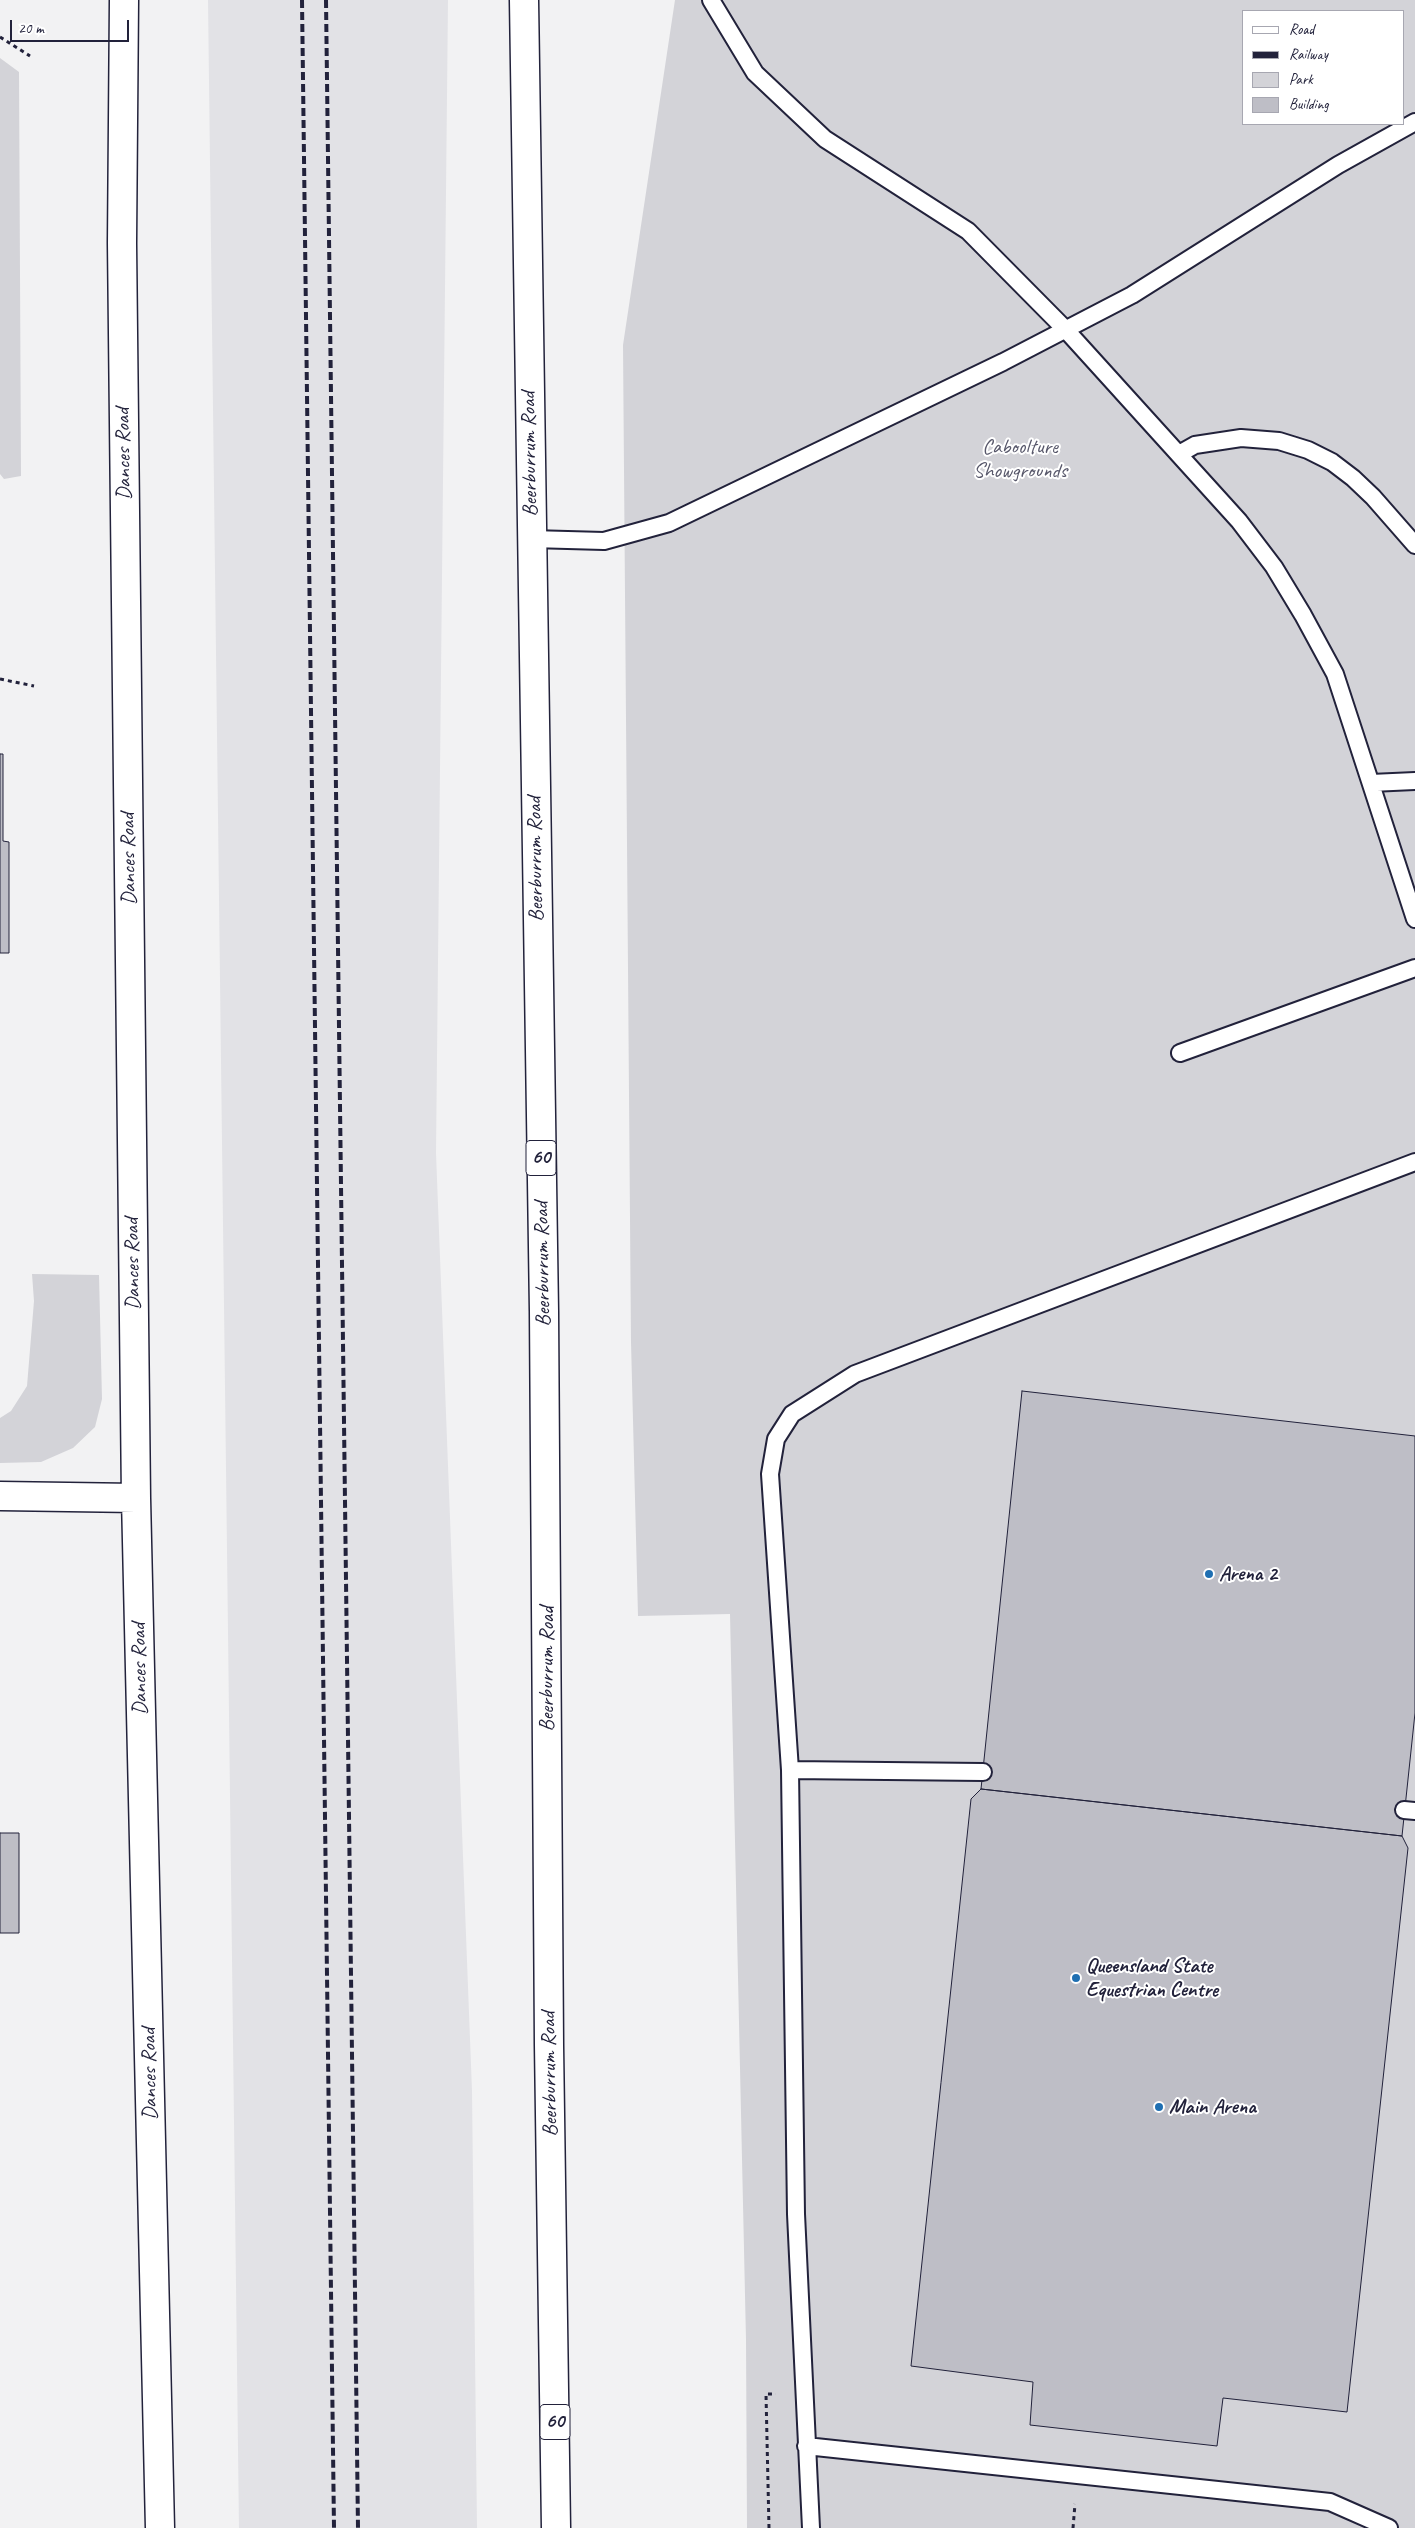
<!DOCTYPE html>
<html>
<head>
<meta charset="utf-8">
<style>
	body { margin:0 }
	#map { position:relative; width:1415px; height:2528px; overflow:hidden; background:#f2f2f3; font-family:Caveat,sans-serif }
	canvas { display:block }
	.legend { position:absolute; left:1242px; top:10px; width:162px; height:115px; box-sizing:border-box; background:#fff; border:1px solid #a7a7b1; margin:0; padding:6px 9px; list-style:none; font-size:15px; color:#22223b }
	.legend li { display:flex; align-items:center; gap:10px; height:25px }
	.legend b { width:25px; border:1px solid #a7a7b1 }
	.scale { position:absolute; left:10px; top:20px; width:119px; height:22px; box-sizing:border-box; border:2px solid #22223b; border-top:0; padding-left:6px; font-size:15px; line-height:18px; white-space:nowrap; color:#22223b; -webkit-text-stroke:4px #fff; paint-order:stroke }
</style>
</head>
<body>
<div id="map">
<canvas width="1415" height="2528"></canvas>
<ul class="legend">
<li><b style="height:6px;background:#fff"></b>Road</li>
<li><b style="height:6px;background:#22223b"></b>Railway</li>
<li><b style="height:14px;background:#d3d3d8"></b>Park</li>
<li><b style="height:14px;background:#bebec6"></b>Building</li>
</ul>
<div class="scale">20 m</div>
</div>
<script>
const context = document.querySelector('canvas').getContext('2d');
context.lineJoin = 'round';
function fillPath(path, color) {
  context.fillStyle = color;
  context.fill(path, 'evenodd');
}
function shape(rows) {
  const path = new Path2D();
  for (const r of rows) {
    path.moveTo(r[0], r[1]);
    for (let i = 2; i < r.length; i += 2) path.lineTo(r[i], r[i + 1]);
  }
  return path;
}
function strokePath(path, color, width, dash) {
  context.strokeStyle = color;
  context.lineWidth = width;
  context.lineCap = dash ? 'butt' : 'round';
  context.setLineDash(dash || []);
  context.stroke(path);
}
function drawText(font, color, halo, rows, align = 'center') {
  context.font = font + ' Caveat,sans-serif';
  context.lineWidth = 4;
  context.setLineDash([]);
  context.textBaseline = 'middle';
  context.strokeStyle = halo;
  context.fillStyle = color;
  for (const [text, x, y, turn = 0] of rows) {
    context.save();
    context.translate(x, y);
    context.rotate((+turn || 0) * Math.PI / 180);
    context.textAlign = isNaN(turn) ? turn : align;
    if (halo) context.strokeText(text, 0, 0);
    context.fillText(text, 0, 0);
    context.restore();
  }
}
fillPath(shape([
	[208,0,448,0,436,1153,472,2091,477,2528,239,2528]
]), '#e2e2e6');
fillPath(shape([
	[675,0,1415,0,1415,2528,747,2528,746,2340,730,1614,638,1616,631,1342,623,345],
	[1244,11,1404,11,1404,124,1244,124],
	[0,58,19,72,21,476,4,479,0,474],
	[32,1274,99,1275,102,1399,95,1427,73,1448,41,1462,0,1463,0,1418,11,1411,27,1386,34,1301]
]), '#d3d3d8');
const building = shape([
	[0,754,3,754,3,841,9,842,9,953,0,953,0,754],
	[1022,1391,1415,1436,1415,1713,1402,1836,981,1789,1022,1391],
	[981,1789,1402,1836,1408,1848,1347,2412,1223,2398,1217,2446,1030,2425,1033,2382,911,2366,971,1799,981,1789],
	[0,1833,19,1833,19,1933,0,1933,0,1833]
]);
fillPath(building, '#bebec6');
strokePath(building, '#22223b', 1);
const service = shape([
	[711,0,755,73,825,139,968,231,1066,330,1239,521,1274,567,1303,615,1335,674,1415,919],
	[1179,454,1195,445,1241,438,1279,441,1308,450,1332,462,1353,478,1373,497,1415,545],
	[531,539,604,541,669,523,1003,362,1132,295,1338,165,1415,122],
	[1371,783,1415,781],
	[1180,1053,1415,968],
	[790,1770,983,1772],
	[1404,1810,1415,1811],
	[806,2446,1330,2502,1389,2528],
	[811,2528,796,2214,790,1770,770,1474,776,1439,792,1414,855,1374,1415,1162]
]);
const minor = shape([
	[124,0,122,243,136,1498,160,2528],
	[0,1496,136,1498]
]);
const primary = shape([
	[524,0,544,1311,549,2045,556,2528]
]);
strokePath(service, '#22223b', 20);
strokePath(minor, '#22223b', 31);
strokePath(primary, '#22223b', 31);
strokePath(shape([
	[0,37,30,56],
	[0,679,34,686],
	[769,2528,766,2394,776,2394],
	[1073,2528,1075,2504]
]), '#22223b', 3, [4, 4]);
strokePath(service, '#fff', 16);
strokePath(minor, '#fff', 28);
strokePath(primary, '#fff', 28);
strokePath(shape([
	[302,0,334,2528],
	[326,0,358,2528]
]), '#22223b', 4, [8, 4]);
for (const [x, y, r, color] of [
	[1209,1574,5,"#1f6fb2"],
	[1076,1978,5,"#1f6fb2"],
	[1159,2107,5,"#1f6fb2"]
]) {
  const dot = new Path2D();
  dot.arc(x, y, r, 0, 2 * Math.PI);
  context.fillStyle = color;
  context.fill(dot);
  strokePath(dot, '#fff', 2);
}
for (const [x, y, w] of [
	[541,1158,30],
	[555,2422,30]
]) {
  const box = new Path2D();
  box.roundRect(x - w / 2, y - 17.5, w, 35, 4);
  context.fillStyle = '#fff';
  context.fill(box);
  strokePath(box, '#22223b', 1);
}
drawText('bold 20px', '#22223b', null, [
	["60",541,1158],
	["60",555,2422]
]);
drawText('21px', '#57576a', '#fff', [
	["Caboolture",1020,447],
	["Showgrounds",1020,471]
]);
drawText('21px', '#22223b', '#fff', [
	["Dances Road",124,454,-91],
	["Beerburrum Road",530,454,-91],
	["Dances Road",129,859,-91],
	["Beerburrum Road",536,859,-91],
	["Dances Road",133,1264,-91],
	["Beerburrum Road",543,1264,-91],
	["Dances Road",140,1669,-91],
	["Beerburrum Road",547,1669,-90],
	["Dances Road",150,2074,-91],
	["Beerburrum Road",550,2074,-91]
]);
drawText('bold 21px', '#22223b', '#fff', [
	["Arena 2",1219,1574],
	["Queensland State",1086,1966],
	["Equestrian Centre",1086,1990],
	["Main Arena",1169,2107]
], 'left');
</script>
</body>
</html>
